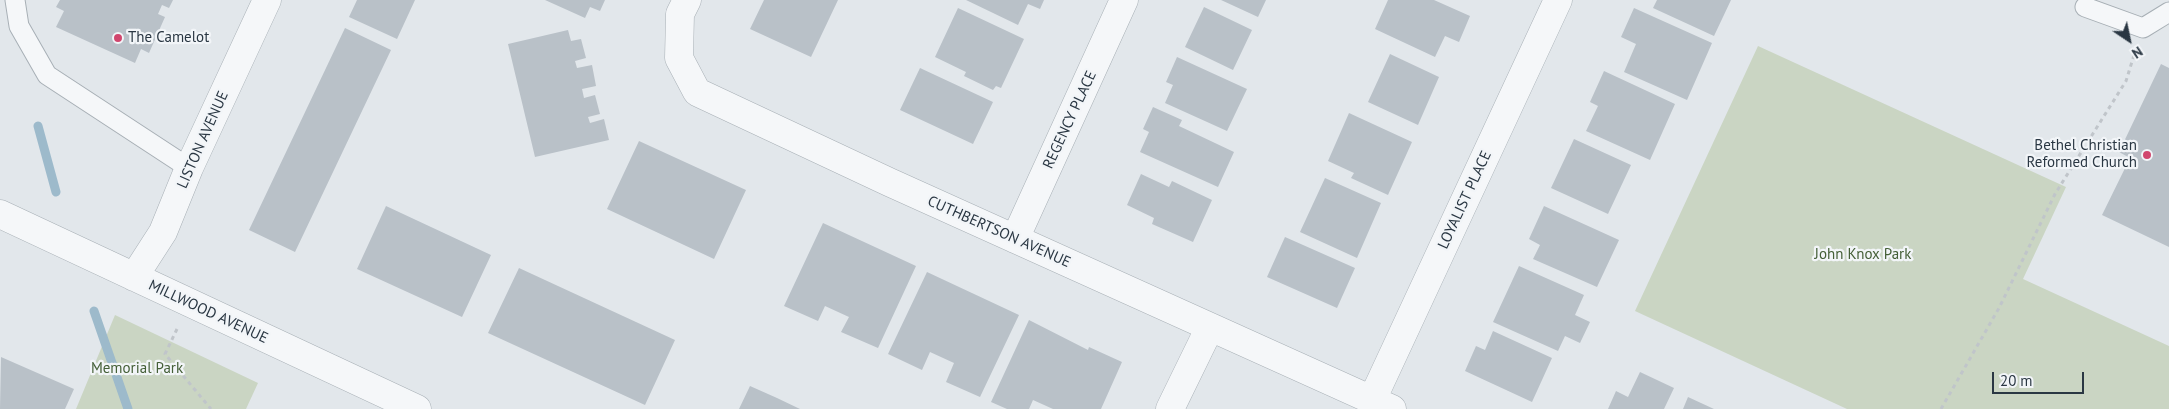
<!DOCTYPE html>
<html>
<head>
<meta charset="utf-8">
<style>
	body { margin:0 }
	#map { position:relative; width:2169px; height:409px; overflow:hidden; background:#e2e7eb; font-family:"PT Sans",sans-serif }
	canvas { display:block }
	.north { position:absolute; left:2104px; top:15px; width:50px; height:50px; -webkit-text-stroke:4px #f2f5f8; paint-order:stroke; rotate:146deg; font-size:14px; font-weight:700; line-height:20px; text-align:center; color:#2a3743 }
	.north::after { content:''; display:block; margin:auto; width:18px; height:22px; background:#2a3743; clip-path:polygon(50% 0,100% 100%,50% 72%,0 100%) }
	.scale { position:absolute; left:1992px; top:372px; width:92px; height:22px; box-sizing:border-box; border:2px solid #2a3743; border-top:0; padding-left:6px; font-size:15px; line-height:18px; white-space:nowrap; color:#2a3743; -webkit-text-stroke:4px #f2f5f8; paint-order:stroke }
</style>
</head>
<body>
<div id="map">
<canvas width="2169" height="409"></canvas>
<div class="north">N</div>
<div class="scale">20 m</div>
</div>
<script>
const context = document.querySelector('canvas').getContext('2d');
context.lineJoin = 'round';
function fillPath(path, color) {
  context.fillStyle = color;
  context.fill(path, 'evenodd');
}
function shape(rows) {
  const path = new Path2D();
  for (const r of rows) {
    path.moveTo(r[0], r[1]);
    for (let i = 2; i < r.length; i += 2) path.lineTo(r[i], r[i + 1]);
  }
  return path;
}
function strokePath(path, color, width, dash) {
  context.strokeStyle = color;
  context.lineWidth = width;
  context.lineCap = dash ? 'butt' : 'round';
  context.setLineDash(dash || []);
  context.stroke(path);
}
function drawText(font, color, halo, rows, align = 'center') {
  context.font = font + ' "PT Sans",sans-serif';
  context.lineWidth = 4.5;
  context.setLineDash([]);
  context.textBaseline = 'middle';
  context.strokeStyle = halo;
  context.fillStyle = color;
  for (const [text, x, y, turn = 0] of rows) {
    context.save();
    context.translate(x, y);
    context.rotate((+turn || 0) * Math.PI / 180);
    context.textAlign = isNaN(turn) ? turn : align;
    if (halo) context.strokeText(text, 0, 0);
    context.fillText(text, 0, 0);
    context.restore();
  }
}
fillPath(shape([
	[1758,46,2066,187,2023,279,2169,346,2169,409,1847,409,1635,311],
	[115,315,258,383,246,409,76,409]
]), '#cad5c3');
strokePath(shape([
	[38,126,56,192],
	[94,311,128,409]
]), '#9dbacb', 9);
fillPath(shape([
	[60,0,173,0,169,8,162,5,158,14,165,17,149,53,141,49,135,63,56,27,64,11,56,7],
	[357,0,415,0,397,39,349,17],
	[545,0,605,0,600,11,590,7,585,18],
	[764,0,838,0,811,57,750,29],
	[966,0,1044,0,1040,9,1028,4,1018,25],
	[1221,0,1266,0,1258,17],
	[1388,0,1434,0,1470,16,1459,42,1445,36,1435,57,1375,29],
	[1657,0,1731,0,1714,36,1653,8],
	[1204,7,1252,30,1233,70,1185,47],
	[958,8,1024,39,1001,88,996,86,993,90,964,76,966,72,935,57],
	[1634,8,1712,43,1687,100,1624,72,1636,44,1621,37],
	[345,28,391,50,295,252,249,230],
	[568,30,571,41,581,39,586,58,575,61,577,68,592,65,596,86,582,89,584,98,595,95,600,114,588,117,590,123,604,119,609,140,535,157,508,44],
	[1390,54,1439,77,1418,125,1368,102],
	[1177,57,1247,89,1227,131,1165,103,1173,85,1166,82],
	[2161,64,2169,68,2169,247,2102,215,2130,158,2119,152],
	[920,68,993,102,973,144,900,110],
	[1604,71,1675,104,1650,160,1586,131,1598,106,1590,102],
	[1153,107,1182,120,1179,126,1234,152,1218,187,1140,152,1149,132,1143,129],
	[1349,113,1412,142,1388,195,1351,178,1354,173,1328,161],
	[1574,139,1631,165,1608,214,1551,188],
	[639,141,746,190,714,259,607,209],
	[1141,174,1169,187,1172,181,1212,200,1193,242,1152,224,1154,218,1127,205],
	[1325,178,1381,203,1357,258,1300,232],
	[386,206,491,255,462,317,357,269],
	[1544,206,1619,240,1597,287,1533,259,1540,245,1529,239],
	[823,223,916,266,878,348,841,332,849,317,825,306,818,321,784,306],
	[1285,237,1355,268,1337,308,1267,277],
	[1519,266,1584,295,1575,315,1590,322,1580,343,1565,336,1558,351,1493,322],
	[519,268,675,340,645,405,488,333],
	[927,272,1019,315,980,397,946,382,954,363,930,352,922,370,888,354],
	[1029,320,1088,350,1089,347,1122,362,1101,409,1053,409,1033,400,1029,409,1007,409,991,402],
	[1493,331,1552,358,1532,402,1465,371,1476,346,1485,350],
	[1,357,74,389,65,409,0,409],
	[1640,372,1674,388,1664,409,1608,409,1616,391,1628,397],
	[750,386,777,398,800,409,739,409],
	[1688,397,1714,409,1683,409]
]), '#b9c1c8');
const lane = shape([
	[15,0,19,26,47,75,189,168],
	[2085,7,2143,28,2169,12]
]);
const street = shape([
	[687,0,680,14,679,58,697,92,889,182,1392,409],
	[0,214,417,409],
	[1015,239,1124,0],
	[134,277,163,232,189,168,267,0],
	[1372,400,1558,0],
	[1170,409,1210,327]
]);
strokePath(lane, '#a7afb5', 21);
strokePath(street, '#a7afb5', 29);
strokePath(shape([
	[177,329,165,354,211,409],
	[1941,409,1999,308,2055,194,2126,81,2135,52]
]), '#c0c5ca', 3, [4, 4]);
strokePath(lane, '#f5f7f9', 19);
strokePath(street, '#f5f7f9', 28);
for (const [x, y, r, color] of [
	[118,38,5,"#d1466e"],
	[2147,155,5,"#d1466e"]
]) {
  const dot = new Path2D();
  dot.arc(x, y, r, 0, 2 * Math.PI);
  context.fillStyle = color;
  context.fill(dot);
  strokePath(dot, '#f2f5f8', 2);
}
drawText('15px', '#2a3743', '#f2f5f8', [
	["The Camelot",128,38],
	["Bethel Christian",2137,146,"right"],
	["Reformed Church",2137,163,"right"]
], 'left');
drawText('15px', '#2a3743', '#f2f5f8', [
	["REGENCY PLACE",1070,120,-65],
	["LISTON AVENUE",203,140,-66],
	["LOYALIST PLACE",1465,200,-65],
	["CUTHBERTSON AVENUE",999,232,24],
	["MILLWOOD AVENUE",208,312,25]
]);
drawText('15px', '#445f37', '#f2f5f8', [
	["John Knox Park",1863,255],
	["Memorial Park",137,369]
]);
</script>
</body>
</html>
